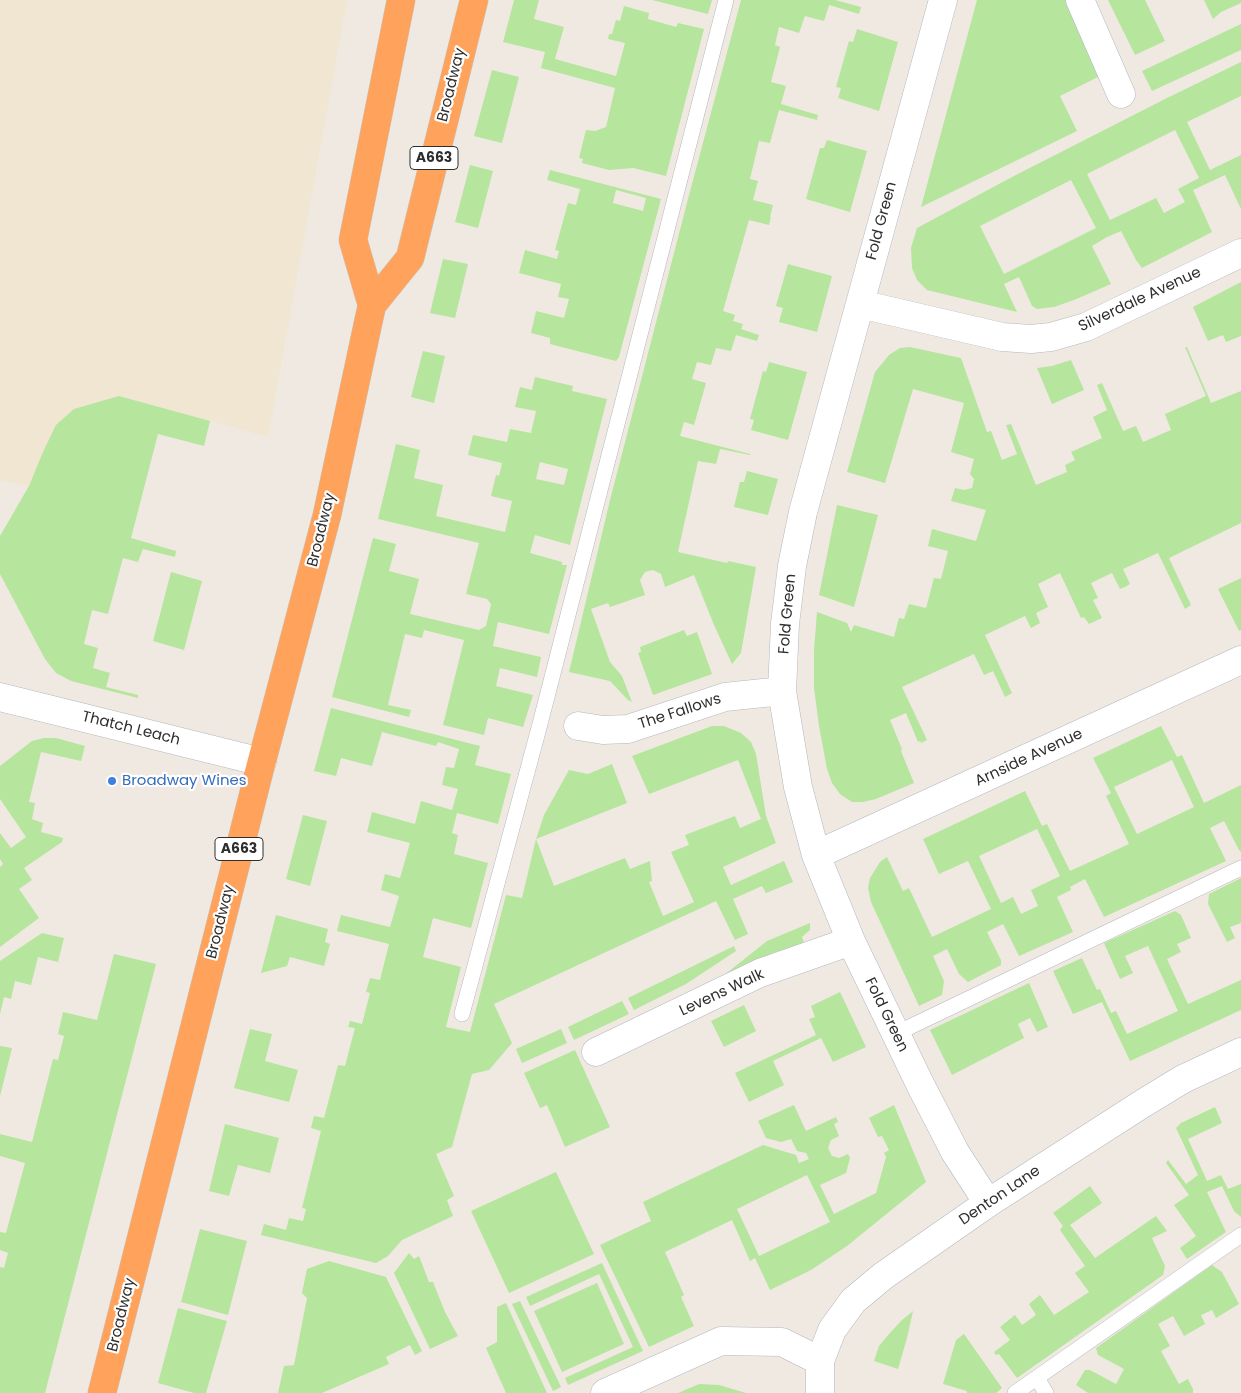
<!DOCTYPE html>
<html>
<head>
<meta charset="utf-8">
<style>
	body { margin:0 }
	canvas { display:block; background:#efe9e1 }
</style>
</head>
<body>
<canvas width="1241" height="1393"></canvas>
<script>
const context = document.querySelector('canvas').getContext('2d');
context.lineJoin = 'round';
function fillPath(path, color) {
  context.fillStyle = color;
  context.fill(path, 'evenodd');
}
function shape(rows) {
  const path = new Path2D();
  for (const r of rows) {
    path.moveTo(r[0], r[1]);
    for (let i = 2; i < r.length; i += 2) path.lineTo(r[i], r[i + 1]);
  }
  return path;
}
function strokePath(path, color, width, dash) {
  context.strokeStyle = color;
  context.lineWidth = width;
  context.lineCap = dash ? 'butt' : 'round';
  context.setLineDash(dash || []);
  context.stroke(path);
}
function drawText(font, color, halo, rows, align = 'center') {
  context.font = font + ' Poppins,sans-serif';
  context.lineWidth = 4.5;
  context.setLineDash([]);
  context.textBaseline = 'middle';
  context.strokeStyle = halo;
  context.fillStyle = color;
  for (const [text, x, y, turn = 0] of rows) {
    context.save();
    context.translate(x, y);
    context.rotate((+turn || 0) * Math.PI / 180);
    context.textAlign = isNaN(turn) ? turn : align;
    if (halo) context.strokeText(text, 0, 0);
    context.fillText(text, 0, 0);
    context.restore();
  }
}
fillPath(shape([
	[0,0,347,0,268,437,120,396,90,499,0,480]
]), '#f0e6d1');
fillPath(shape([
	[514,0,539,0,534,19,564,27,555,59,616,76,625,43,608,39,609,34,612,34,616,20,620,21,624,6,649,13,648,19,676,27,678,23,704,29,666,176,633,168,609,170,582,163,583,159,579,158,586,130,595,131,606,127,615,88,541,68,545,52,503,42],
	[652,0,712,0,708,14],
	[741,0,835,0,861,7,859,14,829,5,824,21,805,16,799,33,779,27,775,45,780,47,771,82,786,86,781,104,818,115,817,120,779,110,770,143,759,141,750,179,758,181,753,200,773,205,770,217,771,217,769,225,749,220,723,311,735,315,733,321,743,324,741,329,759,335,757,341,736,335,731,351,716,348,711,365,697,362,692,379,706,383,694,425,684,422,680,436,750,454,750,455,720,449,716,464,698,461,678,552,727,563,728,561,756,567,741,653,732,664,714,625,694,575,665,587,661,574,653,570,645,572,640,580,645,595,610,607,608,603,591,609,610,662,622,676,632,702,628,700,610,681,569,672,610,500,688,199],
	[977,0,1067,0,1098,77,1060,96,1077,131,921,207],
	[1108,0,1145,0,1165,41,1135,55],
	[1204,0,1241,0,1241,3,1221,12,1213,19],
	[1241,24,1241,50,1152,91,1142,71],
	[857,29,898,42,879,111,838,98,841,88,836,87,849,41,853,42],
	[1241,62,1241,96,1187,122,1210,170,1241,155,1241,209,1225,175,1193,190,1212,232,1142,268,1136,260,1121,231,1107,237,1092,246,1111,284,1074,300,1054,307,1037,309,1032,306,1019,277,1004,284,1017,312,927,290,917,280,912,268,911,248,917,228,1012,177,1167,98],
	[1175,130,1199,178,1178,189,1185,202,1164,213,1156,198,1110,220,1087,174],
	[1071,180,1096,228,1004,274,980,226],
	[492,70,519,77,502,143,474,136],
	[827,140,867,151,850,212,806,199,820,148,824,148],
	[470,165,493,171,478,228,455,222],
	[550,170,661,199,619,357,616,361,550,344,550,338,531,333,536,311,564,318,569,299,558,297,561,284,519,273,525,250,557,259,559,251,555,250,568,203,576,205,580,189,547,180],
	[616,190,646,198,643,211,613,203],
	[443,259,468,264,455,318,430,313],
	[788,264,832,276,817,332,779,322,783,308,776,306],
	[1241,282,1241,336,1226,342,1223,335,1208,341,1193,307],
	[910,347,961,358,987,432,991,431,1002,460,1017,454,1006,425,1011,424,1036,485,1067,472,1065,465,1075,460,1071,452,1102,438,1093,417,1107,410,1097,385,1102,383,1123,431,1136,426,1143,442,1171,430,1165,414,1206,396,1185,347,1187,347,1211,403,1241,391,1241,523,1169,558,1191,605,1185,609,1158,553,1123,569,1130,584,1125,587,1120,589,1112,573,1091,583,1098,598,1093,600,1102,618,1089,624,1084,617,1081,618,1060,573,1038,584,1048,607,1036,613,1040,623,1031,628,1025,616,985,635,1012,693,1005,697,993,671,984,675,974,654,902,687,927,740,921,743,920,741,918,742,906,713,890,720,902,749,901,751,914,783,876,799,863,802,852,802,840,794,832,783,827,769,819,726,814,688,814,650,817,612,847,623,851,632,854,625,894,637,899,618,904,619,909,604,926,608,934,578,941,579,948,551,928,546,932,529,976,541,986,510,951,501,955,488,964,490,972,488,974,479,970,474,974,459,951,452,964,403,913,389,885,483,847,472,875,372,889,355,900,348],
	[423,351,445,356,434,403,411,397],
	[1071,360,1084,390,1052,404,1037,368,1052,366],
	[769,362,807,372,788,440,751,430,754,420,750,419,763,371,766,372],
	[535,377,573,386,572,391,607,399,570,545,535,535,530,553,562,562,562,565,567,565,549,634,498,622,493,646,541,657,537,677,500,668,496,686,533,695,523,727,488,718,484,735,443,725,464,640,424,630,422,638,405,634,388,705,411,710,409,717,332,697,373,538,396,544,389,571,419,579,410,614,479,630,486,626,491,604,487,599,466,594,479,543,378,519,396,444,420,450,414,478,443,485,436,516,505,532,512,501,491,496,496,475,499,476,502,463,468,455,473,435,507,442,510,429,531,433,536,411,515,407,520,387,532,390],
	[540,462,568,469,564,485,536,479],
	[119,396,210,421,204,446,158,434,131,538,176,551,175,557,143,549,138,562,123,558,108,614,92,610,84,644,98,648,93,668,110,673,106,687,138,695,138,698,71,681,56,673,45,659,0,574,0,536,29,486,43,452,56,425,74,409],
	[747,471,778,479,768,515,734,507,740,482,744,482],
	[837,505,878,515,854,607,819,595],
	[171,572,202,581,184,650,153,641],
	[1241,578,1241,630,1239,631,1218,589],
	[684,630,687,636,697,632,712,674,653,695,638,653,641,652,640,647],
	[331,708,480,746,475,765,511,774,498,824,457,813,452,833,458,835,454,854,488,863,471,928,433,918,423,957,461,967,446,1027,470,1032,506,895,522,898,536,839,544,815,569,770,588,774,612,764,627,803,536,839,554,886,625,858,630,869,650,861,652,881,649,882,663,916,694,902,671,852,689,845,685,835,735,816,740,828,761,819,738,760,649,794,632,756,712,726,724,726,741,733,751,742,756,754,766,816,776,843,723,867,731,885,784,861,793,882,766,893,762,886,733,899,748,934,735,940,716,901,494,1004,512,1043,489,1070,472,1074,452,1147,436,1154,454,1196,447,1200,453,1216,402,1240,388,1256,376,1263,261,1235,264,1224,286,1230,289,1218,303,1221,306,1209,302,1208,321,1131,311,1128,314,1116,324,1118,338,1065,345,1066,355,1028,348,1027,350,1021,362,1024,370,993,366,992,370,978,380,980,389,944,337,931,341,915,390,927,399,896,381,890,385,874,400,878,410,843,367,832,372,812,415,824,421,801,452,810,458,789,442,785,446,767,454,768,459,749,438,742,436,746,382,732,372,766,341,758,336,776,314,771],
	[1161,726,1177,757,1182,755,1204,803,1241,785,1241,852,1239,850,1224,821,1210,828,1226,861,1104,917,1085,879,1070,887,1071,890,1057,897,1073,932,1019,956,1003,924,987,932,1001,960,1001,965,968,982,959,974,947,949,933,956,944,981,942,995,919,1006,871,902,868,888,870,878,880,862,887,857,903,891,909,888,932,937,991,909,968,861,939,874,923,839,1025,791,1042,826,1047,824,1070,871,1129,844,1106,796,1111,793,1093,758],
	[1172,760,1194,807,1137,834,1114,787],
	[1037,829,1060,876,1031,890,1038,906,1021,914,1013,897,1001,903,979,856],
	[44,738,56,738,85,746,81,761,41,752,29,802,35,803,32,819,43,823,41,832,63,838,62,842,24,868,32,880,19,889,39,918,0,947,0,867,3,864,0,859,0,833,11,848,26,837,0,799,0,766,32,741],
	[303,815,327,821,310,886,286,879],
	[1241,878,1241,923,1230,927,1235,938,1227,942,1208,904,1209,894],
	[1175,911,1181,915,1191,938,1177,944,1181,952,1167,959,1188,1004,1241,980,1241,1010,1130,1061,1102,1002,1073,1014,1053,971,1082,958,1097,990,1100,989,1111,1013,1116,1011,1127,1034,1178,1011,1148,946,1125,956,1133,973,1120,979,1104,943],
	[276,915,328,929,325,942,330,944,324,966,290,957,287,966,261,973],
	[810,923,810,930,802,937,805,945,775,952,723,976,767,941],
	[42,933,64,938,58,962,38,957,31,985,15,981,11,999,4,997,0,1014,0,961],
	[734,946,736,951,686,984,634,1010,628,998],
	[114,954,156,964,45,1393,0,1393,0,1267,4,1268,8,1253,0,1250,0,1232,6,1233,25,1163,0,1156,0,1134,32,1142,53,1059,58,1060,64,1036,58,1034,63,1012,97,1020],
	[1029,983,1048,1027,1037,1032,1030,1018,1018,1024,1024,1038,952,1075,930,1030],
	[840,992,866,1047,833,1062,821,1038,773,1061,784,1085,749,1102,735,1073,816,1035,809,1019,815,1017,811,1006],
	[622,1001,629,1014,574,1040,568,1027],
	[744,1005,756,1031,724,1047,711,1021],
	[250,1029,272,1034,265,1061,298,1070,289,1102,234,1088],
	[561,1029,567,1043,522,1063,516,1049],
	[0,1046,12,1048,0,1096],
	[575,1050,610,1127,565,1147,547,1105,540,1108,524,1073],
	[794,1105,806,1131,836,1117,838,1122,834,1124,839,1136,831,1140,828,1148,832,1156,839,1158,848,1154,850,1158,846,1173,820,1185,834,1214,876,1193,886,1157,884,1153,889,1150,882,1136,878,1137,869,1118,894,1105,926,1182,847,1246,811,1270,770,1290,755,1258,750,1261,732,1220,665,1252,684,1295,681,1297,694,1326,649,1347,600,1245,651,1221,643,1202,763,1145,796,1155,799,1163,809,1159,806,1153,797,1151,791,1139,781,1142,766,1138,758,1121],
	[807,1175,830,1222,759,1256,737,1209],
	[1215,1107,1222,1123,1188,1139,1207,1181,1221,1175,1228,1189,1241,1184,1241,1217,1234,1211,1222,1186,1207,1192,1226,1232,1187,1259,1180,1248,1196,1236,1174,1205,1189,1195,1166,1163,1168,1160,1186,1184,1198,1175,1176,1128,1181,1123],
	[225,1124,279,1138,270,1173,238,1165,229,1196,209,1191],
	[556,1172,594,1254,509,1293,471,1211],
	[1090,1186,1102,1203,1070,1225,1095,1258,1156,1216,1167,1231,1152,1238,1165,1266,1163,1275,1017,1378,999,1354,996,1355,994,1352,1010,1340,1000,1327,1015,1315,1022,1325,1036,1315,1029,1304,1040,1295,1054,1315,1089,1292,1075,1273,1085,1266,1060,1230,1063,1226,1053,1213],
	[200,1229,247,1241,228,1315,181,1302],
	[409,1253,414,1259,419,1256,429,1282,433,1282,445,1312,458,1336,430,1349,394,1273],
	[329,1261,386,1277,422,1351,415,1355,410,1345,386,1357,389,1364,322,1393,278,1393,284,1366,294,1365,307,1298,302,1293,307,1269],
	[602,1263,643,1351,568,1385,565,1378,633,1347,599,1274,530,1306,526,1297],
	[1212,1265,1222,1272,1239,1304,1216,1318,1212,1310,1201,1315,1205,1324,1184,1336,1173,1316,1158,1324,1170,1346,1161,1351,1179,1384,1188,1379,1193,1389,1193,1393,1088,1393,1076,1385,1085,1370,1090,1370,1116,1384,1124,1369,1098,1355,1096,1348],
	[597,1283,624,1344,562,1372,534,1311],
	[520,1301,561,1387,553,1391,512,1304],
	[506,1303,547,1393,506,1393,486,1348,497,1342,497,1307],
	[178,1308,227,1321,206,1393,194,1393,158,1383],
	[913,1311,907,1338,898,1369,874,1361,879,1346,889,1334,901,1321],
	[964,1334,1002,1388,996,1393,967,1393,967,1391,943,1384,956,1340],
	[699,1384,719,1385,746,1393,678,1393]
]), '#b6e59e');
const lane = shape([
	[462,1014,540,724,726,0],
	[895,1034,1241,868],
	[1037,1378,1046,1393],
	[1015,1393,1241,1235]
]);
const street = shape([
	[943,0,803,512,792,566,785,624,782,691,798,787,816,855,851,941,920,1084,955,1152,988,1203],
	[1080,0,1121,94],
	[860,304,1002,337,1031,339,1051,337,1086,327,1241,253],
	[0,697,262,762],
	[578,726,603,730,628,729,725,697,782,691],
	[816,855,1241,660],
	[596,1052,760,973,851,941],
	[605,1393,721,1341,782,1342,820,1361]
]);
const secondary = shape([
	[820,1393,820,1361,832,1330,853,1301,883,1276,988,1203,1142,1104,1183,1079,1241,1052]
]);
const highway = shape([
	[372,305,410,258,474,0],
	[102,1393,259,772,327,515,367,328,372,305,353,240,401,0]
]);
strokePath(lane, '#b4b7c1', 16);
strokePath(street, '#b4b7c1', 29);
strokePath(secondary, '#b4b7c1', 29);
strokePath(highway, '#c9c9c9', 29);
strokePath(lane, '#fff', 15);
strokePath(street, '#fff', 28);
strokePath(secondary, '#fff', 28);
strokePath(highway, '#ffa35c', 28);
for (const [x, y, r, color] of [
	[112,781,5,"#3f7fe0"]
]) {
  const dot = new Path2D();
  dot.arc(x, y, r, 0, 2 * Math.PI);
  context.fillStyle = color;
  context.fill(dot);
  strokePath(dot, '#fff', 2);
}
for (const [x, y, w] of [
	[434,158,48],
	[239,849,48]
]) {
  const box = new Path2D();
  box.roundRect(x - w / 2, y - 11.5, w, 23, 4);
  context.fillStyle = '#fff';
  context.fill(box);
  strokePath(box, '#2e2e2e', 1);
}
drawText('bold 14px', '#2e2e2e', null, [
	["A663",434,158],
	["A663",239,849]
]);
drawText('15px', '#2e2e2e', '#fff', [
	["Broadway",452,85,-76],
	["Fold Green",882,221,-75],
	["Silverdale Avenue",1140,300,-25],
	["Broadway",322,530,-76],
	["Fold Green",788,614,-85],
	["The Fallows",680,712,-18],
	["Thatch Leach",131,729,14],
	["Arnside Avenue",1029,758,-25],
	["Broadway",221,922,-76],
	["Levens Walk",722,993,-25],
	["Fold Green",886,1015,64],
	["Denton Lane",1000,1196,-34],
	["Broadway",122,1315,-76]
]);
drawText('15px', '#366cbe', '#fff', [
	["Broadway Wines",122,781]
], 'left');
</script>
</body>
</html>
